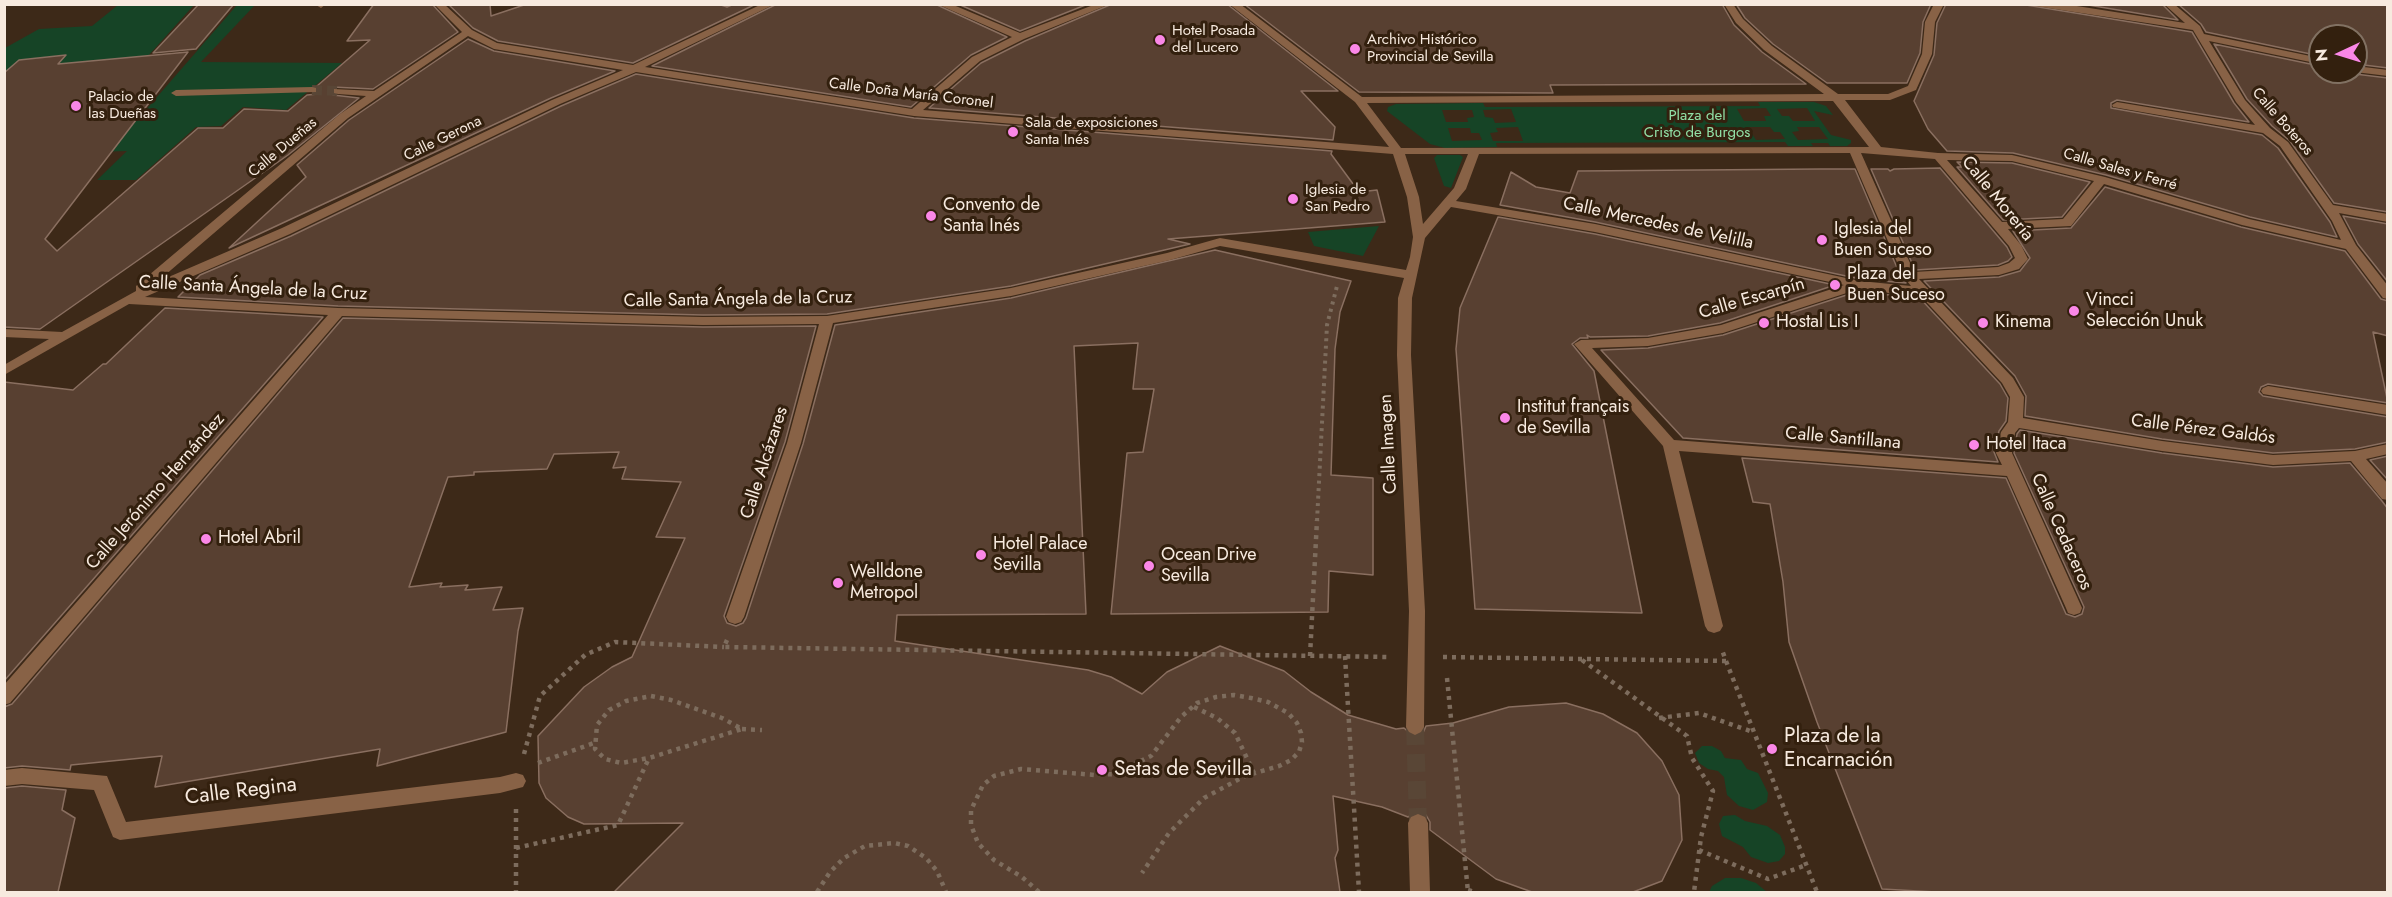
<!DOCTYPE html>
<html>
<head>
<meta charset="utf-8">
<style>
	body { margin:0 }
	#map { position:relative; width:2392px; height:897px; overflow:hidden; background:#3d2918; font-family:Jost,sans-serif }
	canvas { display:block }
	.frame { position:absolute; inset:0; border:6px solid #f7eadf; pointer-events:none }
	.north { position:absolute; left:2308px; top:24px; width:60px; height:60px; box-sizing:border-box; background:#33200e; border:2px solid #817162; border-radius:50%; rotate:266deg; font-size:16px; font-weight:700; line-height:24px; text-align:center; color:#f7eadf }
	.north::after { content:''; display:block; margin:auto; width:21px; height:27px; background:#fa87e7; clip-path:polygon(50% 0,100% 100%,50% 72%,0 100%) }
</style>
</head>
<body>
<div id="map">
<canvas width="2392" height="897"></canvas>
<div class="frame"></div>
<div class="north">N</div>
</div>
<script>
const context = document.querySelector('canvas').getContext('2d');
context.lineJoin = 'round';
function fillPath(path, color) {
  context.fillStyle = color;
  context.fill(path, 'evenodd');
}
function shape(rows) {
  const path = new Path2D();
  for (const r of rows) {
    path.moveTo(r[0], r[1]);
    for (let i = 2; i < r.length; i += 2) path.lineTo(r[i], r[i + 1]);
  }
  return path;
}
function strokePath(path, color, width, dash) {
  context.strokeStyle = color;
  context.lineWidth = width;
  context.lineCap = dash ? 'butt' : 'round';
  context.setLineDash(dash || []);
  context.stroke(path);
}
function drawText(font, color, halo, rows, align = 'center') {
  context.font = font + ' Jost,sans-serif';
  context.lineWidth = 6;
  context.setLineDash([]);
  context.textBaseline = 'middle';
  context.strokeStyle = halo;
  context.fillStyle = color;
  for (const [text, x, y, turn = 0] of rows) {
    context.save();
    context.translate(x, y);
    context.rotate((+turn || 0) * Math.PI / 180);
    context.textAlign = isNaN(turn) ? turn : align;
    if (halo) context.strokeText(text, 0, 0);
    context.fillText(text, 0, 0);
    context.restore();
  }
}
fillPath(shape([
	[118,5,225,5,194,5,148,56,30,92,65,55,19,60,5,73,5,48,39,29,92,26],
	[237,5,255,5,201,62,342,63,286,110,243,107,221,126,196,127,136,180,97,180,127,151,63,153,130,128],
	[1758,102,1814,102,1826,106,1833,115,1814,111,1831,135,1851,140,1851,143,1847,146,1830,146,1828,143,1811,143,1813,146,1788,146,1785,142,1496,143,1497,147,1445,148,1430,144,1387,111,1388,107,1396,104,1483,103,1485,107,1760,106],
	[1766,108,1771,116,1764,116,1766,121,1744,121,1737,109],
	[1807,108,1815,121,1793,121,1789,116,1782,116,1777,109],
	[1511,109,1516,122,1495,123,1493,118,1485,117,1483,110],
	[1442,110,1472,110,1474,117,1467,118,1468,122,1446,122],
	[1518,127,1523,141,1493,141,1490,133,1498,132,1496,128],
	[1748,127,1770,127,1774,132,1780,132,1785,139,1756,140],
	[1797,127,1819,127,1828,139,1798,140,1792,132,1799,131],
	[1448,128,1470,128,1471,133,1479,133,1482,140,1452,141],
	[1437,155,1460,155,1463,157,1451,188,1444,186,1434,158],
	[1379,226,1363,256,1314,246,1308,232],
	[1702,746,1712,746,1721,751,1725,758,1741,760,1747,769,1758,773,1768,793,1767,802,1753,810,1739,806,1727,795,1724,777,1718,771,1708,769,1699,763,1695,753],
	[1735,815,1745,821,1767,826,1780,835,1785,847,1785,854,1779,861,1768,863,1751,857,1743,847,1722,836,1719,824,1723,816],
	[1725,878,1741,878,1756,883,1767,892,1709,892,1712,886]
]), '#164426');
const building = shape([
	[199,4,234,4,196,49,153,53,199,4],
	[374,4,432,4,458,32,373,89,332,87,333,95,359,98,288,155,40,329,4,327,4,73,19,60,66,55,58,64,188,52,45,239,57,251,198,128,223,128,244,109,288,111,307,95,318,94,317,86,370,40,347,41,374,4],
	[448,4,490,4,491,16,527,4,718,4,727,7,734,4,756,4,633,63,498,41,473,28,448,4],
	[777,4,935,4,1007,37,971,55,911,107,652,66,777,4],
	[958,4,1088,4,1020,31,958,4],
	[1112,4,1227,4,1338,91,1301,91,1335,127,1333,140,929,108,981,63,1025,41,1112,4],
	[1244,4,1722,4,1734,25,1762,52,1806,84,1550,85,1553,93,1359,92,1244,4],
	[1736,4,1931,4,1923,22,1920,53,1907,83,1827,83,1773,44,1745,18,1736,4],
	[1946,4,2020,4,2192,32,2234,103,2249,122,2117,100,2111,103,2111,108,2262,135,2278,148,2330,222,2337,237,2250,217,2106,175,2013,153,1947,151,1928,129,1914,101,1934,55,1937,23,1946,4],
	[2082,4,2162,4,2178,20,2082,4],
	[2178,4,2388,4,2388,68,2356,64,2356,36,2320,36,2320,56,2206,32,2201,24,2178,4],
	[468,39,494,51,615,71,551,98,229,248,306,177,297,165,349,120,468,39],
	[2214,44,2320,66,2320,72,2353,72,2355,74,2388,78,2388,212,2334,203,2290,141,2272,126,2247,99,2214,44],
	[636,74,914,118,1332,151,1331,154,1359,192,1377,190,1385,222,1168,239,1190,244,1011,286,827,314,703,315,338,306,178,297,200,275,291,236,561,106,636,74],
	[1957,162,2012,163,2090,182,2062,217,2003,220,1957,167,1962,167,1957,162],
	[1940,168,2007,247,2012,257,2008,261,1998,265,1915,270,1871,169,1888,169,1890,171,1894,169,1940,168],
	[1821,169,1855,169,1901,277,1906,283,1860,279,1595,222,1500,205,1511,172,1536,187,1570,193,1578,171,1821,169],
	[2105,187,2241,227,2345,251,2381,299,2388,301,2388,336,2373,332,2388,403,2268,384,2261,387,2259,392,2263,396,2388,417,2388,442,2355,449,2273,453,2162,439,2025,416,2026,396,2015,376,1924,281,1999,277,2020,271,2030,258,2013,231,2071,228,2105,187],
	[2343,216,2388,224,2388,282,2358,244,2343,216],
	[1498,217,1595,234,1835,285,1720,323,1648,336,1590,337,1587,335,1588,338,1580,338,1572,344,1594,371,1642,613,1475,609,1456,349,1460,308,1498,217],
	[1215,250,1351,281,1340,312,1335,349,1331,475,1373,478,1373,575,1329,571,1328,612,1111,614,1127,453,1143,452,1154,389,1133,389,1138,343,1074,346,1086,614,897,615,895,641,1088,670,1111,677,1142,694,1167,672,1220,646,1284,671,1311,692,1348,715,1396,729,1404,728,1414,737,1423,733,1426,726,1453,723,1509,707,1566,703,1603,714,1637,733,1662,761,1679,795,1682,840,1662,881,1633,892,1532,892,1496,879,1430,830,1430,822,1426,815,1417,812,1408,817,1382,807,1333,796,1338,850,1335,858,1340,892,614,892,683,823,584,824,568,817,546,798,539,783,538,736,584,687,612,667,632,657,685,538,656,537,681,482,622,479,626,467,613,468,619,452,554,454,547,469,474,472,474,475,448,477,409,587,442,583,440,587,468,585,465,590,502,587,493,610,523,608,518,631,506,732,377,766,380,749,155,787,162,756,71,765,70,770,22,766,4,768,4,707,12,704,343,318,703,327,816,326,785,442,724,616,727,623,736,626,743,623,746,618,803,444,835,325,1011,298,1215,250],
	[1859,291,1904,297,1917,295,2000,384,2008,398,2006,421,1999,431,1994,452,1998,462,1683,438,1601,350,1648,348,1723,335,1859,291],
	[165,308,323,317,4,681,4,382,73,390,103,364,106,364,165,308],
	[2020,430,2162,453,2273,467,2350,463,2382,501,2388,509,2388,892,1936,892,1882,889,1817,722,1789,642,1783,582,1770,504,1753,502,1742,458,2006,478,2066,614,2075,617,2082,614,2084,607,2014,453,2017,434,2020,430],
	[2388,456,2388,480,2370,460,2388,456],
	[22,786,66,790,62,810,75,818,58,892,4,892,4,788,22,786]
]);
fillPath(building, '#584031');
strokePath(building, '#8a6f60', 1.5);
strokePath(shape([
	[312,90,338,91]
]), '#594636', 10, [10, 5]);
strokePath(shape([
	[1415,727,1418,823]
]), '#594636', 18, [18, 9]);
strokePath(shape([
	[1317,521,1327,325,1337,286]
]), '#7d6c5d', 4, [3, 4.5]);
strokePath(shape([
	[727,640,724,647,1390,657],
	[1310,656,1317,520],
	[1345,656,1359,892],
	[1443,657,1726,661,1722,650],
	[1582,660,1687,736,1692,758,1713,791,1701,837,1694,892],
	[1726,661,1817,892],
	[1447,678,1468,892],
	[651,696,671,700,722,718,742,729,649,758,621,763,605,759,595,749,597,725,609,710,626,701,651,696],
	[1194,707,1217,718,1235,733,1254,773],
	[1659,718,1699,713,1753,732],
	[742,729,762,730],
	[524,754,540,696,585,655,615,642,724,647],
	[538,763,594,743],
	[516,809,516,892],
	[516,848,618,825,649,758],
	[1699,850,1768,879,1806,865],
	[1468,890,1475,892],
	[817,892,830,872,844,858,865,846,894,843,908,846,926,858,937,871,946,892],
	[1039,892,1022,877,994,860,978,843,971,825,971,810,983,785,994,776,1021,769,1095,775,1115,774,1151,756,1181,717,1197,703,1216,697,1234,695,1251,698,1268,702,1288,713,1297,723,1301,733,1302,742,1299,752,1291,760,1279,766,1245,776,1204,798,1169,833,1142,873]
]), '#7d6c5d', 4.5, [4, 5]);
fillPath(shape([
	[326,4,321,8,316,5,317,4,326,4],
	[434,4,444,4,472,30,497,43,633,65,762,4,775,4,645,67,912,109,972,57,1012,37,937,4,951,4,1020,33,1096,4,1110,4,1024,39,980,61,923,110,1389,147,1355,102,1229,4,1240,4,1362,97,1824,94,1764,50,1736,23,1724,4,1733,4,1743,19,1772,46,1838,94,1888,94,1908,86,1922,54,1925,22,1934,4,1944,4,1935,22,1932,54,1916,90,1890,100,1845,100,1881,147,1938,153,2012,155,2105,177,2249,219,2341,240,2332,221,2280,146,2263,133,2113,107,2112,105,2117,102,2255,125,2236,102,2193,30,2022,4,2064,4,2185,23,2164,4,2174,4,2200,26,2204,34,2320,58,2320,64,2209,41,2245,100,2270,128,2288,142,2333,205,2388,214,2388,222,2339,213,2356,245,2388,286,2388,299,2383,298,2346,249,2242,225,2104,184,2071,226,2008,229,2021,245,2028,259,2019,269,1999,275,1919,279,2013,378,2024,397,2023,418,2162,441,2273,455,2355,451,2388,444,2388,454,2366,459,2388,484,2388,500,2382,499,2351,461,2273,465,2162,451,2019,428,2015,433,2012,453,2082,608,2080,613,2074,615,2068,613,2066,608,2007,476,1679,451,1723,626,1720,631,1714,633,1708,631,1705,626,1663,446,1574,344,1581,340,1648,338,1721,325,1844,285,1595,232,1451,207,1425,238,1412,298,1411,355,1425,611,1424,727,1421,732,1415,735,1409,732,1406,727,1409,611,1397,355,1398,298,1404,278,1220,246,1170,260,1011,296,833,323,801,443,744,617,741,622,735,624,729,622,726,617,787,443,819,324,703,325,342,316,10,703,4,705,4,685,328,315,129,304,4,375,4,365,49,339,4,337,4,329,62,332,136,291,136,286,340,114,366,96,338,94,334,93,334,89,374,91,462,32,434,4],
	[468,36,494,49,623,70,552,100,282,228,157,282,348,118,468,36],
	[636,72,914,116,1393,154,1407,197,1413,237,1410,257,1406,270,1220,238,1167,253,1011,288,827,316,703,317,338,308,145,297,290,234,560,104,636,72],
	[1833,101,1869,147,1401,148,1367,103,1833,101],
	[1850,153,1903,276,1911,286,1860,281,1595,224,1456,201,1466,189,1479,154,1850,153],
	[1861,153,1935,159,2009,246,2015,258,2009,263,1998,267,1914,272,1861,153],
	[1405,154,1468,154,1454,188,1423,224,1419,197,1405,154],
	[1947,160,2012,161,2094,181,2063,219,2002,222,1947,160],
	[1859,289,1904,295,1918,293,2002,383,2010,397,2008,422,2001,432,1996,453,2002,465,1674,440,1592,348,1648,346,1723,333,1859,289],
	[2356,66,2388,70,2388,76,2355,72,2356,66],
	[312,87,316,88,316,92,176,96,171,93,176,90,312,87],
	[2268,386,2388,405,2388,415,2263,394,2261,391,2263,388,2268,386],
	[22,768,107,776,126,822,500,777,516,773,523,775,526,781,523,787,500,793,120,840,113,837,94,790,22,784,4,786,4,770,22,768],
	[1418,814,1425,817,1428,823,1430,892,1410,892,1408,823,1411,817,1418,814]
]), '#886246');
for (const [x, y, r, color] of [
	[1160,40,6,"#fa87e7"],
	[1355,49,6,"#fa87e7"],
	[76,106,6,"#fa87e7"],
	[1013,132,6,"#fa87e7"],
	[1293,199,6,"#fa87e7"],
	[931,216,6,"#fa87e7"],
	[1822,240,6,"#fa87e7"],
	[1835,285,6,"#fa87e7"],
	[2074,311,6,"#fa87e7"],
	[1764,323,6,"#fa87e7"],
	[1983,323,6,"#fa87e7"],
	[1505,418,6,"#fa87e7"],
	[1974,445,6,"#fa87e7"],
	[206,539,6,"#fa87e7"],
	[981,555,6,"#fa87e7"],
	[1149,566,6,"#fa87e7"],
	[838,583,6,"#fa87e7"],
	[1772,749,6,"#fa87e7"],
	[1102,770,6,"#fa87e7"]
]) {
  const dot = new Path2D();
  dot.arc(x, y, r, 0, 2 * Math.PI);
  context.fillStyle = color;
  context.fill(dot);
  strokePath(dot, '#33200e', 2);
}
drawText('15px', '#f7eadf', '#33200e', [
	["Hotel Posada",1172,31],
	["del Lucero",1172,48],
	["Archivo Histórico",1367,40],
	["Provincial de Sevilla",1367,57],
	["Palacio de",88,97],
	["las Dueñas",88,114],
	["Sala de exposiciones",1025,123],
	["Santa Inés",1025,140],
	["Iglesia de",1305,190],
	["San Pedro",1305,207]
], 'left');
drawText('15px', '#f7eadf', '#33200e', [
	["Calle Doña María Coronel",911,94,7],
	["Calle Boteros",2282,122,49],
	["Calle Gerona",443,139,-26],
	["Calle Dueñas",283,148,-40],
	["Calle Sales y Ferré",2120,170,16]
]);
drawText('15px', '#91e0a6', '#33200e', [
	["Plaza del",1697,116],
	["Cristo de Burgos",1697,133]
]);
drawText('18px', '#f7eadf', '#33200e', [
	["Calle Morería",1997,199,51],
	["Calle Mercedes de Velilla",1658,224,12],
	["Calle Santa Ángela de la Cruz",253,289,3],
	["Calle Escarpín",1752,299,-16],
	["Calle Santa Ángela de la Cruz",738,300,-1],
	["Calle Pérez Galdós",2203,430,7],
	["Calle Santillana",1843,439,5],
	["Calle Imagen",1389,444,-93],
	["Calle Alcázares",765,463,-72],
	["Calle Jerónimo Hernández",156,492,-49],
	["Calle Cedaceros",2061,532,66]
]);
drawText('18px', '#f7eadf', '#33200e', [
	["Convento de",943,206],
	["Santa Inés",943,227],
	["Iglesia del",1834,230],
	["Buen Suceso",1834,251],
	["Plaza del",1847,275],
	["Buen Suceso",1847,296],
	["Vincci",2086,301],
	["Selección Unuk",2086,322],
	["Hostal Lis I",1776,323],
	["Kinema",1995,323],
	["Institut français",1517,408],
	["de Sevilla",1517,429],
	["Hotel Itaca",1986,445],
	["Hotel Abril",218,539],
	["Hotel Palace",993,545],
	["Sevilla",993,566],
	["Ocean Drive",1161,556],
	["Sevilla",1161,577],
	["Welldone",850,573],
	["Metropol",850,594]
], 'left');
drawText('21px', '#f7eadf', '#33200e', [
	["Plaza de la",1784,737],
	["Encarnación",1784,761],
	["Setas de Sevilla",1114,770]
], 'left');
drawText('21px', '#f7eadf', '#33200e', [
	["Calle Regina",241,792,-7]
]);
</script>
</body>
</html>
